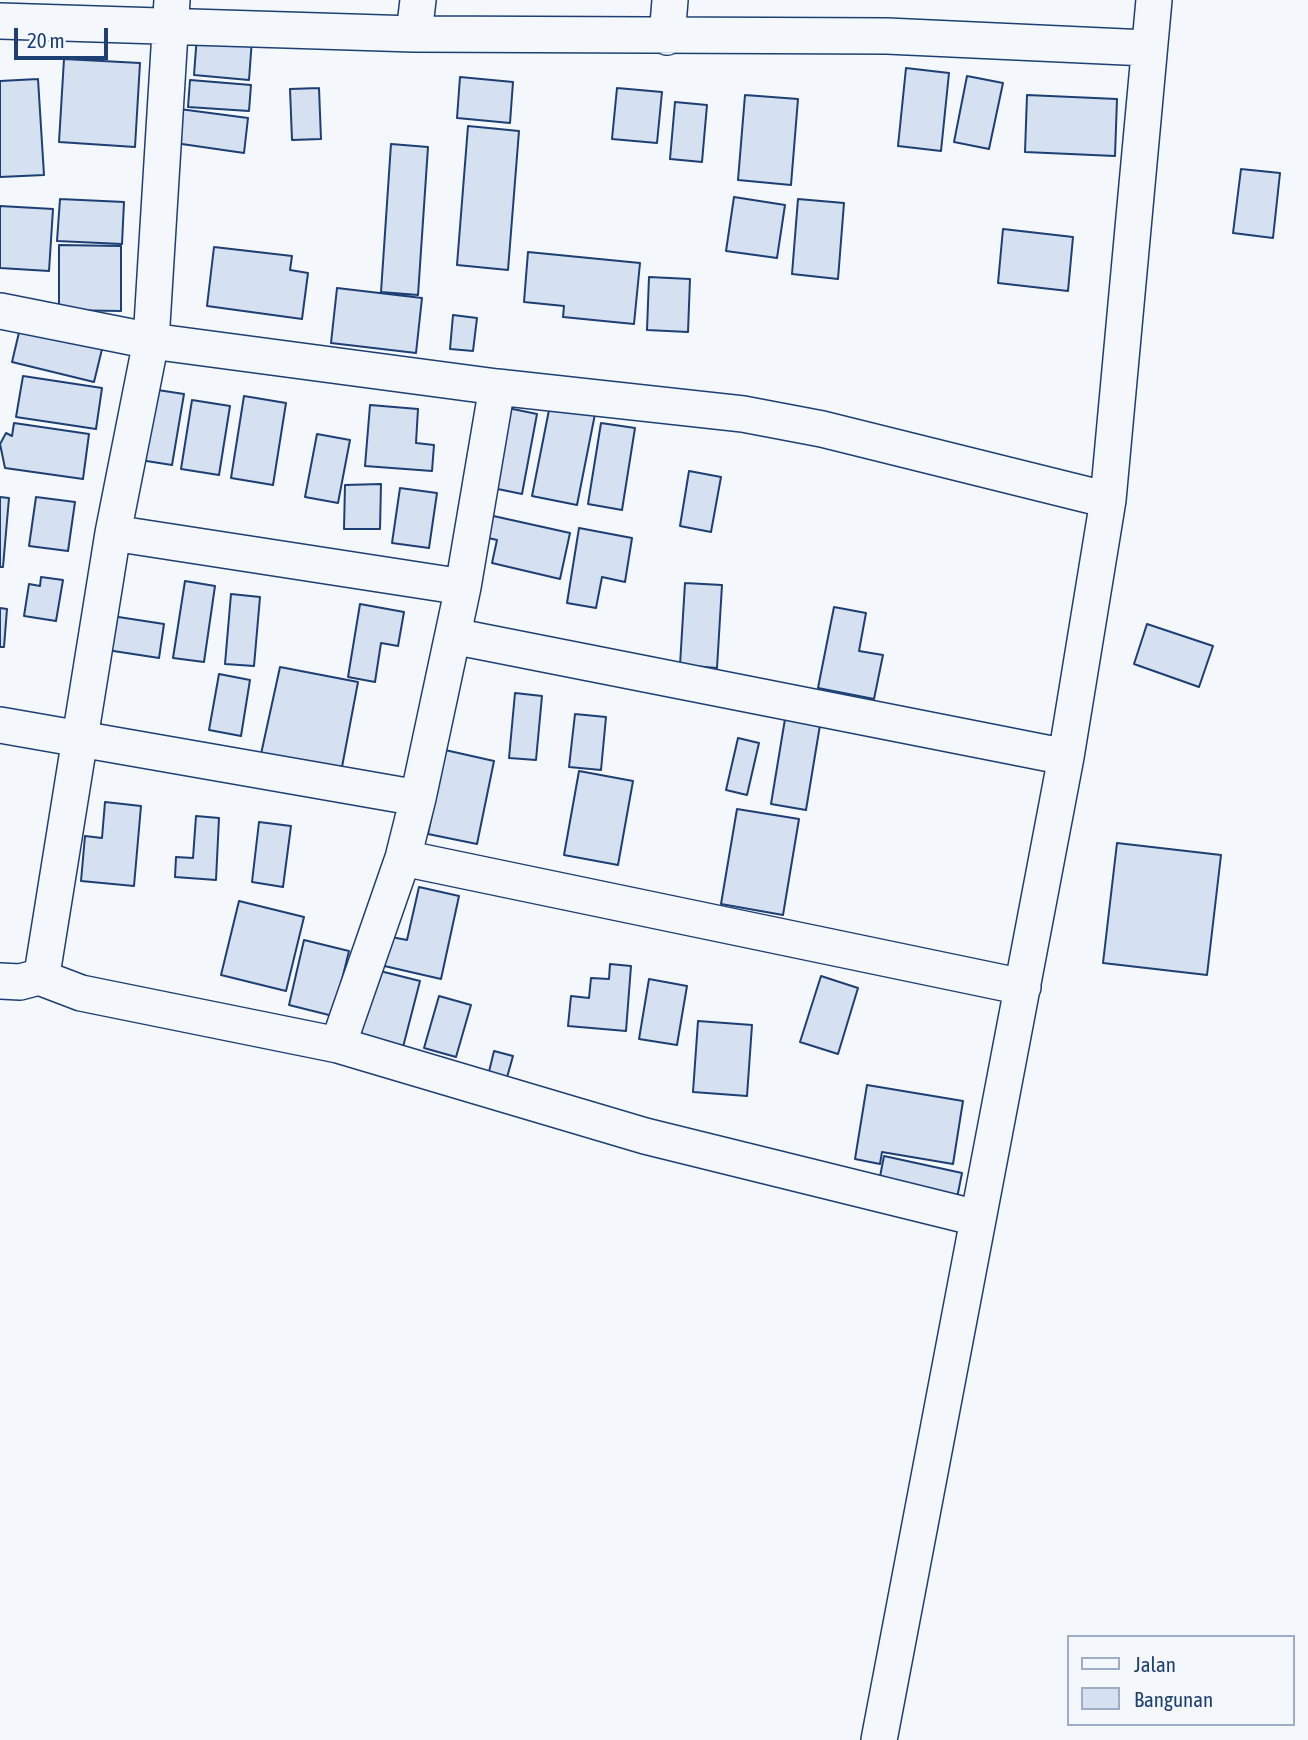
<!DOCTYPE html>
<html>
<head>
<meta charset="utf-8">
<style>
	body { margin:0 }
	#map { position:relative; width:1308px; height:1740px; overflow:hidden; background:#f4f7fb; font-family:"Asap Condensed",sans-serif }
	canvas { display:block }
	.legend { position:absolute; left:1067px; top:1635px; width:228px; height:91px; box-sizing:border-box; background:#f4f7fb; border:2px solid #9eadc5; margin:0; padding:9px 12px; list-style:none; font-size:21px; color:#1d3f73 }
	.legend li { display:flex; align-items:center; gap:14px; height:35px }
	.legend b { width:35px; border:2px solid #9eadc5 }
	.scale { position:absolute; left:14px; top:28px; width:94px; height:32px; box-sizing:border-box; border:4px solid #1d3f73; border-top:0; padding-left:9px; font-size:21px; line-height:24px; white-space:nowrap; color:#1d3f73; -webkit-text-stroke:5px #f4f7fb; paint-order:stroke }
</style>
</head>
<body>
<div id="map">
<canvas width="1308" height="1740"></canvas>
<ul class="legend">
<li><b style="height:9px;background:#f4f7fb"></b>Jalan</li>
<li><b style="height:19px;background:#d5e0f0"></b>Bangunan</li>
</ul>
<div class="scale">20 m</div>
</div>
<script>
const context = document.querySelector('canvas').getContext('2d');
context.lineJoin = 'round';
function fillPath(path, color) {
  context.fillStyle = color;
  context.fill(path, 'evenodd');
}
function shape(rows) {
  const path = new Path2D();
  for (const r of rows) {
    path.moveTo(r[0], r[1]);
    for (let i = 2; i < r.length; i += 2) path.lineTo(r[i], r[i + 1]);
  }
  return path;
}
function strokePath(path, color, width, dash) {
  context.strokeStyle = color;
  context.lineWidth = width;
  context.lineCap = dash ? 'butt' : 'round';
  context.setLineDash(dash || []);
  context.stroke(path);
}
const building = shape([
	[197,35,252,39,249,80,194,75,197,35],
	[64,59,140,63,135,147,59,142,64,59],
	[906,68,949,73,941,151,898,146,906,68],
	[967,76,1003,83,989,149,954,142,967,76],
	[460,77,513,82,510,123,457,118,460,77],
	[38,79,44,175,0,177,0,81,38,79],
	[190,80,251,85,249,111,188,107,190,80],
	[319,88,321,139,292,140,290,89,319,88],
	[617,88,662,92,657,143,612,139,617,88],
	[745,95,798,99,791,185,738,180,745,95],
	[1027,95,1117,99,1115,156,1025,152,1027,95],
	[675,102,707,105,702,162,670,159,675,102],
	[172,108,248,118,244,153,168,142,172,108],
	[468,126,519,131,508,270,457,265,468,126],
	[391,144,428,147,418,295,381,292,391,144],
	[1241,169,1280,173,1273,238,1233,233,1241,169],
	[734,197,785,205,777,258,726,251,734,197],
	[60,199,124,202,122,244,57,241,60,199],
	[798,199,844,203,838,279,792,274,798,199],
	[0,206,53,209,49,271,0,268,0,206],
	[1003,229,1073,237,1068,291,998,283,1003,229],
	[59,245,121,246,121,311,59,310,59,245],
	[214,247,292,256,290,270,308,273,302,319,207,306,214,247],
	[528,252,640,263,634,324,563,317,564,306,524,302,528,252],
	[649,277,690,279,688,332,647,330,649,277],
	[337,288,422,298,416,353,331,343,337,288],
	[453,315,477,318,473,351,450,349,453,315],
	[21,324,103,345,94,382,12,362,21,324],
	[23,376,102,388,96,429,16,417,23,376],
	[151,389,184,394,172,465,140,460,151,389],
	[244,396,286,403,273,485,231,478,244,396],
	[192,400,230,406,219,475,181,469,192,400],
	[370,405,418,409,416,443,434,445,432,471,365,466,370,405],
	[550,405,595,414,577,505,532,496,550,405],
	[503,407,537,414,522,494,488,487,503,407],
	[14,423,89,434,83,479,5,468,0,444,6,433,12,436,14,423],
	[601,423,635,428,622,510,588,504,601,423],
	[317,434,350,440,338,503,305,497,317,434],
	[689,471,721,477,711,532,680,526,689,471],
	[381,484,380,529,344,529,345,485,381,484],
	[400,488,437,493,429,548,392,543,400,488],
	[0,497,9,498,3,567,0,567,0,497],
	[36,497,75,502,68,551,29,546,36,497],
	[489,515,570,533,560,579,492,563,497,540,484,537,489,515],
	[579,528,632,538,625,582,602,577,596,608,567,603,579,528],
	[41,577,63,580,56,621,24,616,29,584,40,586,41,577],
	[185,581,215,586,204,662,173,658,185,581],
	[685,583,722,585,717,668,680,665,685,583],
	[231,594,260,597,254,666,225,664,231,594],
	[360,604,404,612,398,646,381,643,375,682,348,677,360,604],
	[834,607,866,613,859,651,883,655,874,699,818,688,834,607],
	[0,608,7,609,4,647,0,647,0,608],
	[112,616,164,624,159,658,107,650,112,616],
	[1147,624,1213,646,1199,687,1134,664,1147,624],
	[280,667,358,682,342,767,261,754,280,667],
	[219,674,250,680,241,736,209,730,219,674],
	[515,693,542,696,536,760,509,758,515,693],
	[575,714,606,717,601,770,569,767,575,714],
	[785,719,820,725,806,810,771,804,785,719],
	[738,738,759,743,747,795,726,790,738,738],
	[445,750,494,761,477,844,428,834,445,750],
	[579,771,633,781,618,865,564,855,579,771],
	[105,802,141,806,134,886,81,881,85,836,102,838,105,802],
	[737,809,799,819,783,915,721,904,737,809],
	[196,816,219,818,216,880,175,877,176,857,193,858,196,816],
	[259,822,291,826,283,887,252,882,259,822],
	[1117,843,1221,855,1207,975,1103,963,1117,843],
	[419,887,459,896,441,979,380,965,386,936,407,940,419,887],
	[239,901,304,917,286,991,221,975,239,901],
	[304,940,349,951,333,1016,289,1005,304,940],
	[610,964,631,966,626,1031,568,1026,571,996,589,998,591,978,609,979,610,964],
	[372,969,420,981,403,1047,354,1034,372,969],
	[821,976,858,988,838,1054,800,1042,821,976],
	[649,979,687,986,677,1045,639,1039,649,979],
	[439,996,471,1005,456,1057,424,1048,439,996],
	[698,1021,752,1025,747,1096,693,1092,698,1021],
	[494,1051,513,1056,504,1088,486,1084,494,1051],
	[867,1085,963,1101,953,1164,882,1152,880,1164,855,1159,867,1085],
	[884,1156,962,1173,956,1203,878,1187,884,1156]
]);
fillPath(building, '#d5e0f0');
strokePath(building, '#1d3f73', 2);
const minor = shape([
	[0,21,414,34,887,36,1147,48],
	[414,34,418,0],
	[667,37,670,0],
	[0,311,151,341,497,387,743,414,822,429,1108,500],
	[113,533,463,587],
	[453,636,1066,757],
	[0,725,418,798],
	[403,858,1023,987],
	[39,977,43,968,113,533,151,341,172,0],
	[0,981,20,982,39,977,81,993,338,1045,645,1136,977,1218],
	[338,1045,403,858,418,798,463,587,497,387],
	[879,1740,1066,757,1108,500,1154,0]
]);
strokePath(minor, '#1d3f73', 38);
strokePath(minor, '#f4f7fb', 35);
</script>
</body>
</html>
